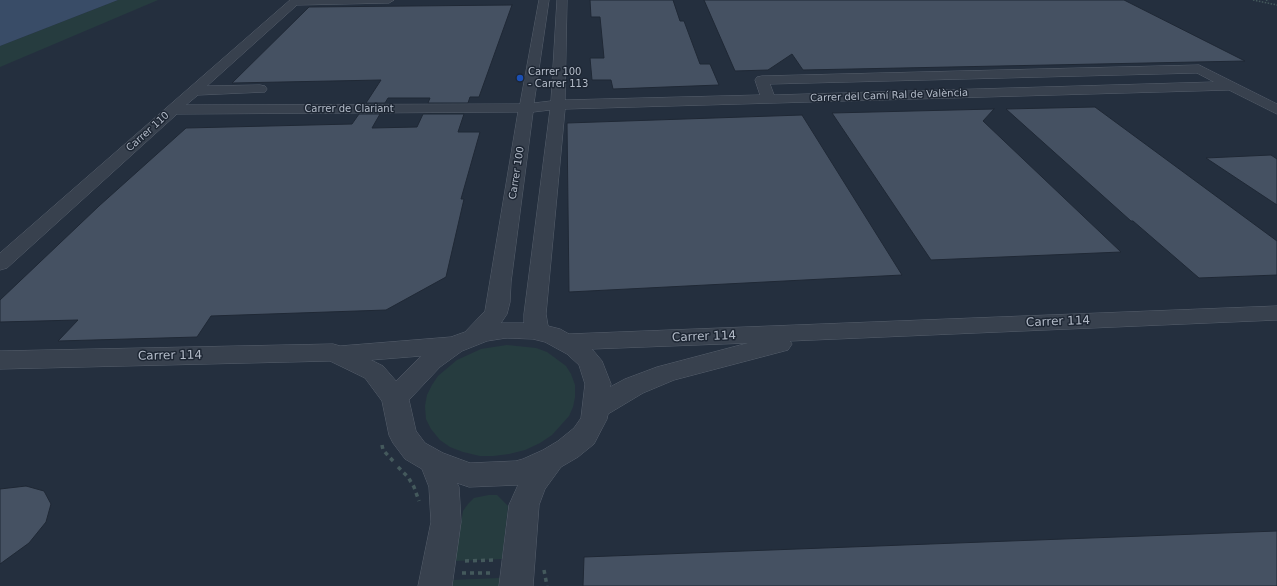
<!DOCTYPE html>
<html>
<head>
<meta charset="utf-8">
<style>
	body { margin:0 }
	canvas { display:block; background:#242f3e }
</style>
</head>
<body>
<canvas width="1277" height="586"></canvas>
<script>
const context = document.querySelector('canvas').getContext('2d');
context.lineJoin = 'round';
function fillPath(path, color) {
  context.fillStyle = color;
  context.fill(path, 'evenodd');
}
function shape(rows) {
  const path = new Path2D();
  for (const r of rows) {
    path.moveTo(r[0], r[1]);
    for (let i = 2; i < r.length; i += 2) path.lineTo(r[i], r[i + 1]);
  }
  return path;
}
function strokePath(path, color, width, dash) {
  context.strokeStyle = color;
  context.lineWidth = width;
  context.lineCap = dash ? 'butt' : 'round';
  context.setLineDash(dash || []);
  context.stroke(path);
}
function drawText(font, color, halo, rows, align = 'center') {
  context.font = font + ' "DejaVu Sans",sans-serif';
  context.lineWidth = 3;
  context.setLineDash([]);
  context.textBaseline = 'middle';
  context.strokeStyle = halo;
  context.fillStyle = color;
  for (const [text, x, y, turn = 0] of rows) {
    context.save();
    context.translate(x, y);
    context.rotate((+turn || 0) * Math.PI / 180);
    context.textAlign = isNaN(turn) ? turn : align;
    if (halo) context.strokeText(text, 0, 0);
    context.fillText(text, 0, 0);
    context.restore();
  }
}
fillPath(shape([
	[118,0,158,0,0,67,0,46],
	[507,345,536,348,547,352,566,366,571,374,575,385,575,397,573,407,569,416,552,435,540,443,525,450,509,454,493,456,480,456,463,452,450,447,440,440,431,429,426,419,425,406,427,395,432,385,438,376,457,360,481,349],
	[489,495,497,495,508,506,502,559,455,561,463,511,468,504,474,498],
	[500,578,499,586,451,586,452,580]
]), '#263c3f');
fillPath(shape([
	[0,0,118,0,0,46]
]), '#394c67');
const building = shape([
	[590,0,673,0,680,21,684,21,700,64,710,64,719,85,613,89,611,80,592,80,590,58,604,58,600,17,591,17,590,0],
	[704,0,1124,0,1245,61,803,70,792,54,768,70,735,71,704,0],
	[512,5,479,97,470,97,468,103,428,103,430,98,388,98,385,103,366,103,381,80,232,83,309,7,512,5],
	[1095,107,1277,241,1277,275,1199,278,1133,221,1131,221,1006,109,1095,107],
	[994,109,983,121,1121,252,931,260,832,113,994,109],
	[359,114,380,114,372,128,417,127,423,114,464,114,458,132,480,132,461,199,464,199,446,277,386,310,211,316,197,337,58,341,78,320,0,322,0,300,99,206,186,128,352,124,359,114],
	[802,115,902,275,569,292,567,123,802,115],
	[1271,155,1277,159,1277,205,1206,158,1271,155],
	[26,486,44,491,51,504,46,522,29,543,0,564,0,489,26,486],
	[1277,531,1277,586,583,586,584,557,1277,531]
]);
fillPath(building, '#455162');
strokePath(building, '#1f2835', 1);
const minor = shape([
	[290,0,394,0,389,3,297,5,207,86,260,85,265,86,267,89,265,92,198,95,186,105,520,104,539,0,549,0,534,103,551,101,557,0,567,0,565,100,760,95,755,80,757,77,762,76,1199,65,1277,104,1277,114,1229,90,565,109,546,314,548,326,560,329,569,334,1277,306,1277,320,790,341,792,344,788,350,674,380,643,393,608,414,607,419,594,444,578,457,561,467,545,489,539,505,533,586,499,586,509,505,518,485,469,487,457,483,459,487,461,522,452,586,418,586,431,522,429,487,422,469,405,459,393,443,389,435,382,401,365,378,330,361,0,369,0,351,333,344,340,346,451,337,465,332,485,311,518,112,177,114,7,268,0,270,0,253,290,0],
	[1197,73,1214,82,774,95,770,84,1197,73],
	[550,110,524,314,524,323,501,323,507,314,510,302,511,282,533,112,550,110],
	[506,338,533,339,545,342,567,354,579,365,585,384,581,418,574,428,558,441,543,450,523,459,516,461,470,463,443,453,425,443,416,431,409,400,440,367,462,351,487,341,506,338],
	[748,343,657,367,625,379,610,387,611,384,602,361,592,349,748,343],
	[421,356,396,381,383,366,371,360,421,356]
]);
strokePath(minor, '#565f6c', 1);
strokePath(shape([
	[1253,0,1277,5],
	[1266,0,1269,1]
]), '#44595c', 1.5, [1.5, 1.5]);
strokePath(shape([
	[382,445,383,450,394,462],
	[398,467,408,477,414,487,419,501],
	[465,561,494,560],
	[544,570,547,586],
	[462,573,491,573]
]), '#44595c', 3.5, [4, 4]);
fillPath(minor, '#38414e');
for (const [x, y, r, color] of [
	[520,78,4,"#1a4fb4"]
]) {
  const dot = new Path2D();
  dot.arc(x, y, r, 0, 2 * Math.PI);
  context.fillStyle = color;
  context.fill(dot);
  strokePath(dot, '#1d2633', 1.5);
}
drawText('10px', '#b4bcc9', '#1d2633', [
	["Carrer 100",528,72],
	["- Carrer 113",528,84]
], 'left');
drawText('10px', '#b4bcc9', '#1d2633', [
	["Carrer del Camí Ral de València",889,96,-2],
	["Carrer de Clariant",349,109],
	["Carrer 110",148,132,-42],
	["Carrer 100",517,173,-81]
]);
drawText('12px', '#b4bcc9', '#1d2633', [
	["Carrer 114",1058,322,-2],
	["Carrer 114",704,337,-2],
	["Carrer 114",170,356,-1]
]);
</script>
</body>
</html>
